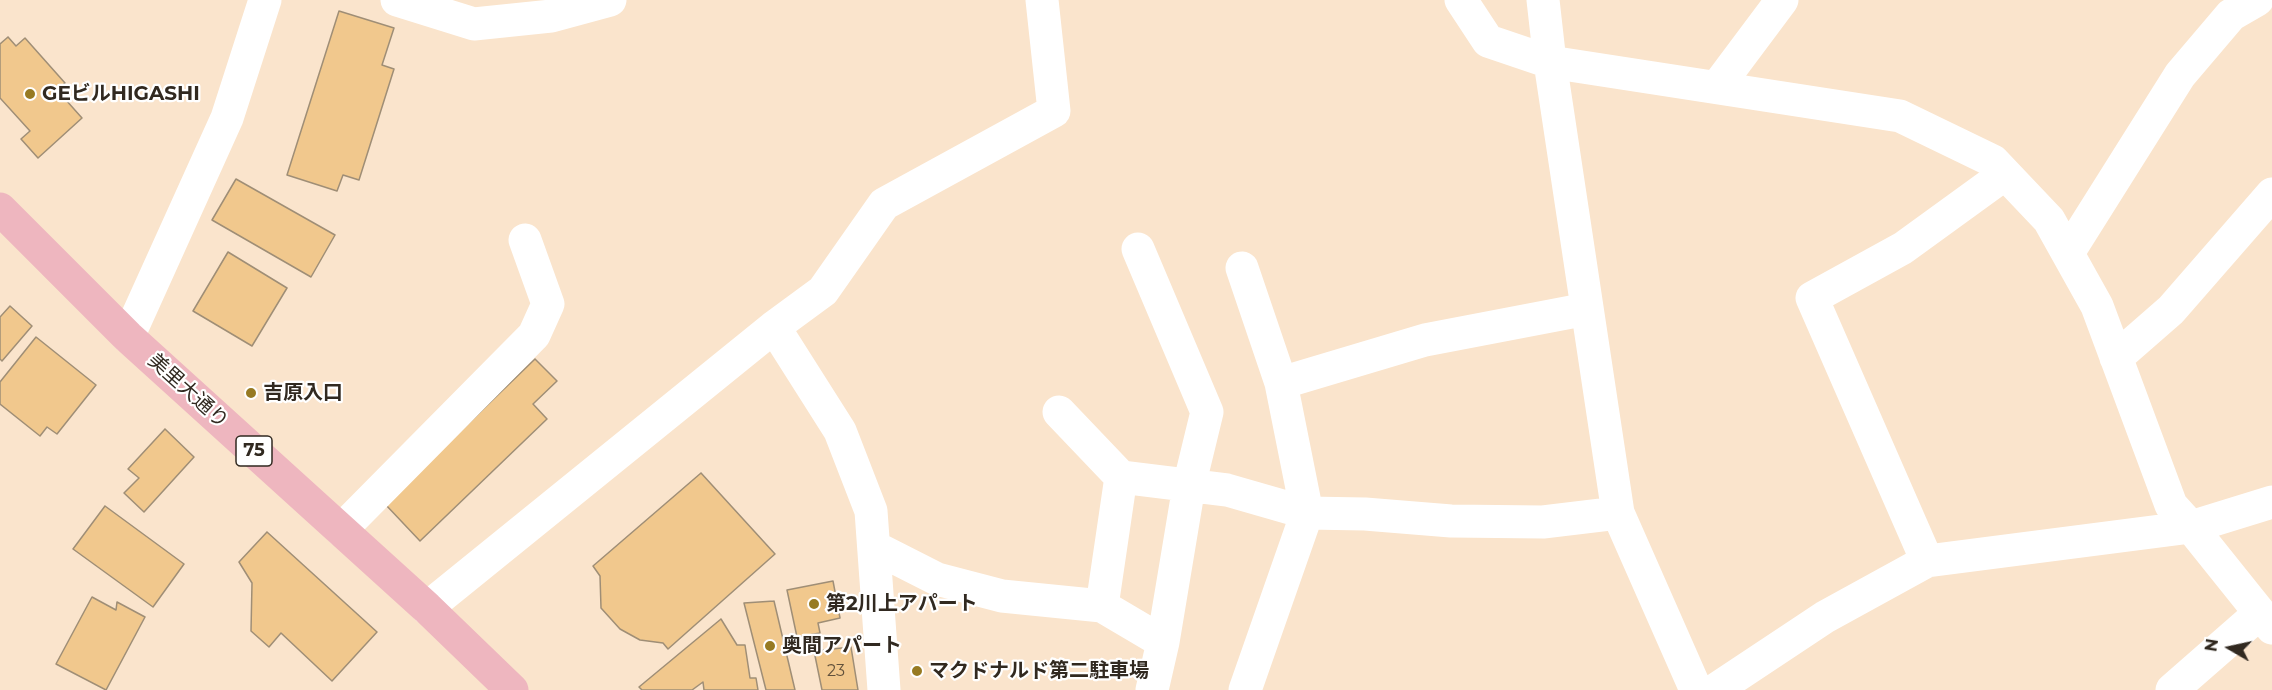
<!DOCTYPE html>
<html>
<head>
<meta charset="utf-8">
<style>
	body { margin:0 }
	#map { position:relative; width:2272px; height:690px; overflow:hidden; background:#fae4cc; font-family:Montserrat,sans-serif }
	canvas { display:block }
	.north { position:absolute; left:2200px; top:618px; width:60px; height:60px; -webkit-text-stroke:4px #fff; paint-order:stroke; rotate:279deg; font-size:16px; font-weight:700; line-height:24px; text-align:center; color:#312920 }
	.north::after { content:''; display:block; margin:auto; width:21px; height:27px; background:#312920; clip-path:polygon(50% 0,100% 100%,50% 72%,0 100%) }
</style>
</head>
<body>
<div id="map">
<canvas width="2272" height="690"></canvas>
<div class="north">N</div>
</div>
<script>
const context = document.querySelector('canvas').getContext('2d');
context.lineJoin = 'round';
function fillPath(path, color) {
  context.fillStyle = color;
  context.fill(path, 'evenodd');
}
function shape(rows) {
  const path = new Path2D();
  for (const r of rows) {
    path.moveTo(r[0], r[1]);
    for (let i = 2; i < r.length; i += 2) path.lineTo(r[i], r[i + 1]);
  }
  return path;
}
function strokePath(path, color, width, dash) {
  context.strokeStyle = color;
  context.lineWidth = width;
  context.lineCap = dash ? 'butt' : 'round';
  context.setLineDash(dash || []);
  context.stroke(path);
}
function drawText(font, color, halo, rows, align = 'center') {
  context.font = font + ' Montserrat,"Noto Sans JP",sans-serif';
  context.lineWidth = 4.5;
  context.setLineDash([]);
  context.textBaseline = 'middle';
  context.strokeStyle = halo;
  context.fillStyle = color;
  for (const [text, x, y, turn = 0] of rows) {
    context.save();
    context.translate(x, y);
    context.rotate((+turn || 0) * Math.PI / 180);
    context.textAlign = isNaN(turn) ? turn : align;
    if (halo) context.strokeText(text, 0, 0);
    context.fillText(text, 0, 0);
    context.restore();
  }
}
const building = shape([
	[339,11,394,28,382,65,394,69,359,180,343,175,337,191,287,175,339,11],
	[8,37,16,46,25,38,65,83,57,90,82,118,38,158,21,139,30,131,0,98,0,44,8,37],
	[236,179,335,235,311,277,212,220,236,179],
	[228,252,287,288,252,346,193,311,228,252],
	[10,306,32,326,2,361,0,359,0,317,10,306],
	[36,337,96,385,57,434,47,427,40,436,0,404,0,382,36,337],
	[535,359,557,381,533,404,547,419,420,541,385,504,535,359],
	[165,429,194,457,144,512,124,493,139,478,128,469,165,429],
	[701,473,775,554,668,649,663,643,640,640,620,629,601,608,600,576,593,566,701,473],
	[105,506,184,564,153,607,73,549,105,506],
	[267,532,377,632,332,681,281,633,269,647,251,631,252,583,239,562,267,532],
	[833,581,840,618,818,623,820,633,797,637,787,590,833,581],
	[92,597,116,610,117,602,145,617,106,690,56,664,92,597],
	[774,601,795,690,766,690,744,603,774,601],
	[721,619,737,645,745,645,750,678,756,678,758,690,704,690,703,682,692,690,642,690,639,687,721,619],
	[851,647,858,690,822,690,814,651,851,647]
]);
fillPath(building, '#f1c88d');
strokePath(building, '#9f8e76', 1.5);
strokePath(shape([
	[397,0,474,24,551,16,610,0],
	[1461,0,1488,41,1550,62,1900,116,1993,161,2049,220,2097,306,2171,505,2191,527,2272,628],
	[1543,0,1550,62,1618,513,1696,690],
	[1717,87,1782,0],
	[1138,249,1207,412,1189,486,1163,642,1152,690],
	[2068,253,2180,75,2231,15,2257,0],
	[1242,268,1281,383,1307,513,1245,690],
	[774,327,840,431,871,511,884,690],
	[128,337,227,118,265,0],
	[2116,358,2171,310,2272,194],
	[1281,383,1425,340,1587,309],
	[1059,412,1121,477,1227,490,1307,513,1365,514,1451,521,1543,522,1618,513],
	[341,530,534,335,548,304,525,240],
	[874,547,937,579,1002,596,1102,606,1163,642],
	[1927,561,1812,298,1903,248,2005,174],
	[1102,606,1121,477],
	[427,608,774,327,823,291,884,204,1054,111,1042,0],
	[1715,690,1825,617,1927,561,2191,527,2272,502],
	[2172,690,2260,613]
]), '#fff', 33);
strokePath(shape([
	[0,209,128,337,427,608,512,690]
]), '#eeb6bf', 33);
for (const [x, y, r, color] of [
	[30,94,6,"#977a22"],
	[251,393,6,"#977a22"],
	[814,604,6,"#977a22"],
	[770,646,6,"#977a22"],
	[917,671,6,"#977a22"]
]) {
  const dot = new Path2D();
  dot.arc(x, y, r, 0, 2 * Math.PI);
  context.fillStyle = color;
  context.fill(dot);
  strokePath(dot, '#fff', 2);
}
drawText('16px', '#61513b', null, [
	["23",836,671]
]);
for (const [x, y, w] of [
	[254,451,36]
]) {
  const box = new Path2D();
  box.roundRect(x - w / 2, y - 15, w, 30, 4.5);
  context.fillStyle = '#fff';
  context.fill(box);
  strokePath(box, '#312920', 1.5);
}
drawText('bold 18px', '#312920', null, [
	["75",254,451]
]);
drawText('bold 20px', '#312920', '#fff', [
	["GEビルHIGASHI",42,94],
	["吉原入口",263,393],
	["第2川上アパート",826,604],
	["奥間アパート",782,646],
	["マクドナルド第二駐車場",929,671]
], 'left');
drawText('20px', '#312920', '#fff', [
	["美里大通り",188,391,42]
]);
</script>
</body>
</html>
